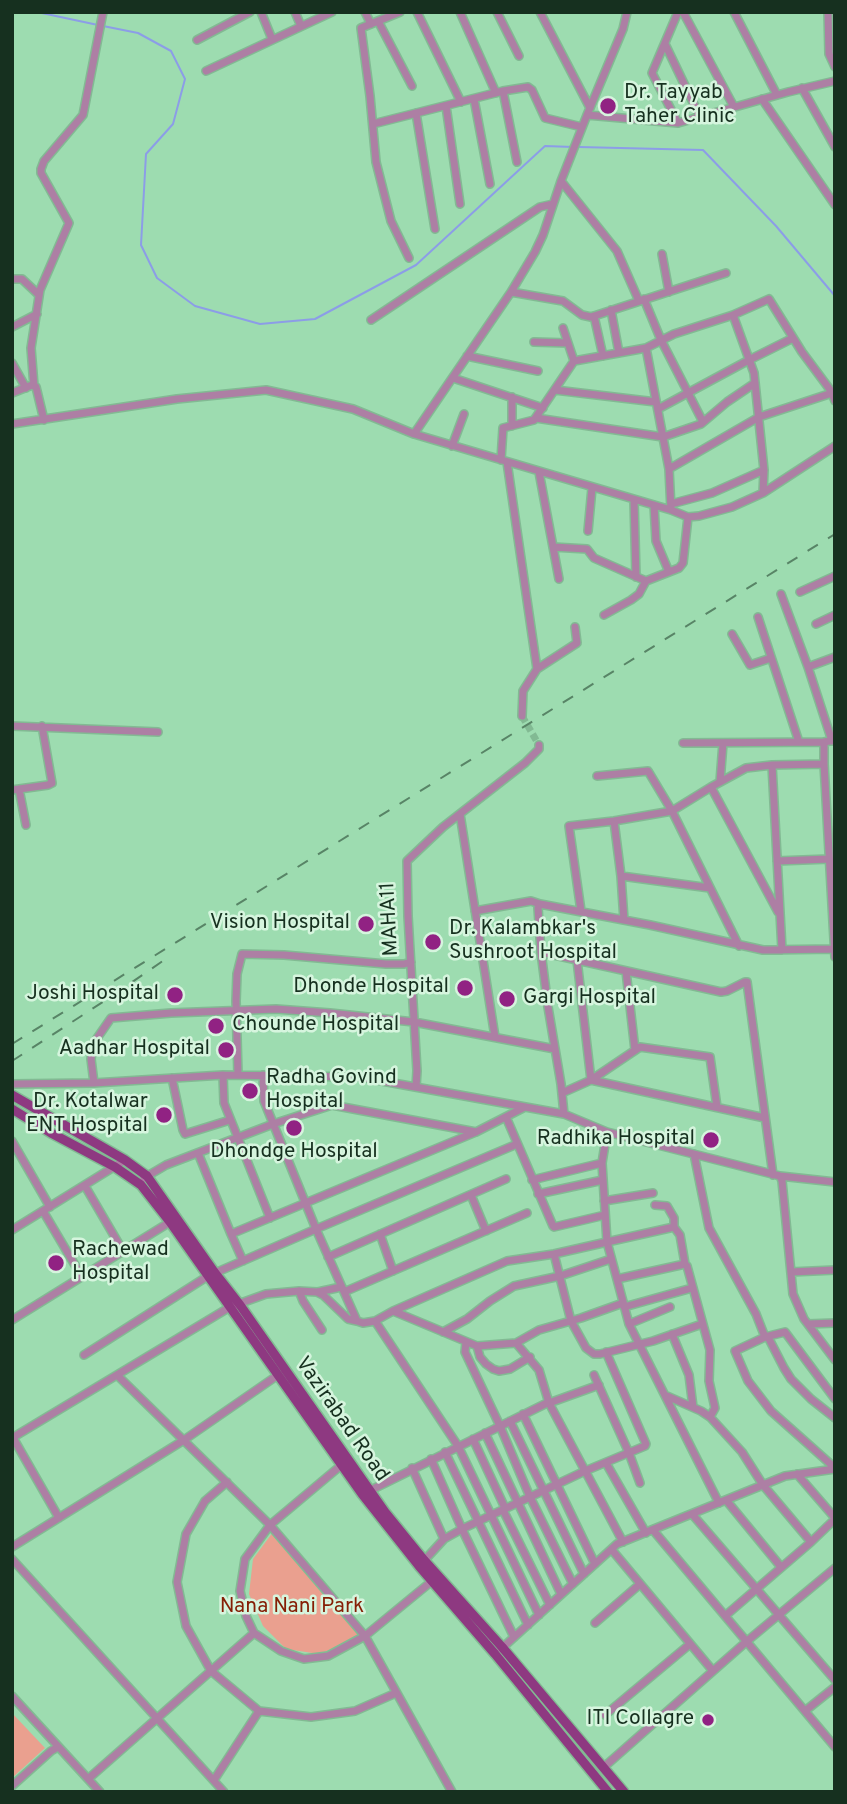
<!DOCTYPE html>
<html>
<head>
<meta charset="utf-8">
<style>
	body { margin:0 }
	#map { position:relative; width:847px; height:1804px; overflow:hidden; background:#9ddcb0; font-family:Overpass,sans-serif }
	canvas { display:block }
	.frame { position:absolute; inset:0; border:14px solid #16301f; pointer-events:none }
</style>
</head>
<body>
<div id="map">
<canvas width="847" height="1804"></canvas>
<div class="frame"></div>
</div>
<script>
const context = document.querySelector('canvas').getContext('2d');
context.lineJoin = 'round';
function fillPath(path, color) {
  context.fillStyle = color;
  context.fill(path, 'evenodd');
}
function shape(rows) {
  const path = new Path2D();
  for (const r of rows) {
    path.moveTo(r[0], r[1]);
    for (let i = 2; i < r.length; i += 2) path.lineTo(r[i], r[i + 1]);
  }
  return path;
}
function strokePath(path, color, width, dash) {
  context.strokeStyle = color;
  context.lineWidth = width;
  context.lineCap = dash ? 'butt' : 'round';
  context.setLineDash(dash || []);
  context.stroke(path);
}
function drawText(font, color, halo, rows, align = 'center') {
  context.font = font + ' Overpass,sans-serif';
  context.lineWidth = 5;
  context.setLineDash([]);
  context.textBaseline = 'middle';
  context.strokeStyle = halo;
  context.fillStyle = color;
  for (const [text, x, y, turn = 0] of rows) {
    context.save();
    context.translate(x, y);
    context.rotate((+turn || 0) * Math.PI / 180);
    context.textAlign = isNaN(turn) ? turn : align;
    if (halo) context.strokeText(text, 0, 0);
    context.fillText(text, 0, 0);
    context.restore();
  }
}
fillPath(shape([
	[273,1532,360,1634,342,1645,319,1654,286,1649,263,1626,249,1594,253,1559],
	[12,1713,45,1748,12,1778]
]), '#eaa08f');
strokePath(shape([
	[37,12,98,25],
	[103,26,138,33,171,51,185,79,173,124,146,154,141,245,157,278,195,306,260,324,315,319,416,265,545,146,573,147],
	[579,147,703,150,776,226,835,296]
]), '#8c9de7', 2);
strokePath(shape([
	[522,716,539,745]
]), '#82ba93', 7, [7, 3.5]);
const minor = shape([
	[261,12,272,39],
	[295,12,301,26],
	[365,12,371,24],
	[400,12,361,28,370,96,376,162,391,221,409,258],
	[417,12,461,102],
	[460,12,496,93],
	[497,12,519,56],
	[540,12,590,108],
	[683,12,734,107],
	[734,12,777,95],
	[828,12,829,54,835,67],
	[378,21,412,86],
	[197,40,250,12],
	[665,44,700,117],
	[206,71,332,12],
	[802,88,835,147],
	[503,91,517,162],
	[474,99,490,184],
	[762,99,835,205],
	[446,106,460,204],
	[416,113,435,229],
	[587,115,678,123,788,92,835,81],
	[678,123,652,73,678,12],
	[373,124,503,91,528,87,532,90,545,118,582,127],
	[561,181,617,251,639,301],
	[662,254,669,292],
	[12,279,22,279,39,295],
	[511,292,563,301,582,315,591,317,726,273],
	[644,299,661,340,703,422],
	[611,310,619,353],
	[733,315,769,299,802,352,831,391,835,401],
	[594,316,603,356],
	[371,320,540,207,553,204],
	[12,327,37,314],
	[563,328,574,361],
	[534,342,568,343],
	[646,348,674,334,733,315,754,373,764,470,763,493,732,507,699,516,688,517],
	[467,356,538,371],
	[12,363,26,388],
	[453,378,543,408],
	[34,386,31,348,40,290,69,223,41,173,41,169,44,161,83,115,103,12],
	[555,390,656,402],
	[12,393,32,385,36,387,44,420],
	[658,409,749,360,793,338],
	[536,418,663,437,701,424,727,402,755,383],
	[12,424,177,399,266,390,353,409,414,434,511,292,535,252,543,235,561,181,587,115,623,29,627,12],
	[512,426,512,397],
	[414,434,671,510,688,517,683,563,679,568,646,581,639,594,631,600,604,615],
	[452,446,464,414],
	[501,460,503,428,534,420,574,361,646,348,669,469,671,510],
	[507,462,537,669,523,691,522,716],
	[669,469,759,417,832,393],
	[539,472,559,579],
	[763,493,835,446],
	[634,500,636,577],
	[671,504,712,493,764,470],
	[654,505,656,541,669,572],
	[588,531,592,488],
	[553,547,587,549,594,558,646,581],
	[800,592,835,576],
	[781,594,808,667,832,741],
	[758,617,799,742],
	[816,624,835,615],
	[732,634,750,665,771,658],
	[808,667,835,657],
	[537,669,577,643,575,627],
	[12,726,158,732],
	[835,740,824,742,824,764,835,957],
	[683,743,824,742],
	[772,765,782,950],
	[597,776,648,771,672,811,711,787,746,768,772,765,824,764],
	[720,782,723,743],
	[711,787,778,912],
	[19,789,26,825],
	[12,790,48,785,52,783,42,726],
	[460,814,495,1037],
	[614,821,621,876],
	[777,861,829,859],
	[475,911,531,901,540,904],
	[581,911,569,826,614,821,672,811,739,946],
	[624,920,621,876,710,888],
	[541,952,721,992,727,991,745,982,747,982,773,1175],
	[577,960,591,1080,640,1047,710,1057,717,1107],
	[626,971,635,1050],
	[223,1075,224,1103,270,1218],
	[238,1075,236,1001,237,974,242,954,284,955,386,964,404,964,411,962],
	[263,1075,264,1101,316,1229,517,1144],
	[172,1078,183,1130,185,1134,230,1120],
	[94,1083,91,1059,93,1044,111,1018,171,1013,276,1009,330,1013,414,1022,555,1049],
	[12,1084,94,1083,223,1075,360,1077,564,1114,607,1132,780,1176,835,1182],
	[416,1087,417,1071,408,916,407,861,443,827,525,763,539,749,539,745],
	[562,1093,591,1080,765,1118],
	[564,1114,561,1084,548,1007,541,952,538,908,540,904,650,925,763,950,834,949],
	[506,1117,553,1226,554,1227,605,1215],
	[12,1141,50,1207],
	[198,1153,231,1234],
	[694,1154,709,1228,756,1314,765,1337],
	[780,1176,782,1181,793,1294,804,1319,835,1360],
	[144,1178,166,1165,273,1124,332,1105,476,1132,523,1108],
	[532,1180,602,1163],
	[85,1186,123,1251],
	[538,1194,603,1180],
	[471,1195,486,1231],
	[604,1201,653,1193],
	[655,1205,667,1206,674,1218,674,1227,680,1235,685,1264],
	[43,1211,82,1277],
	[674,1227,607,1242,629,1324,719,1503],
	[12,1230,125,1160],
	[380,1234,393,1271],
	[554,1254,571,1321,586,1348,594,1354,600,1354,653,1341,702,1324],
	[328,1257,506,1179],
	[243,1261,231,1234,476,1132],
	[791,1272,835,1270],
	[617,1279,685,1264,687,1266,710,1350,709,1381,715,1408,710,1417],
	[299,1291,303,1301,322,1330],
	[318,1292,341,1287],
	[344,1292,527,1213],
	[624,1307,692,1288],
	[393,1311,507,1261,554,1254,607,1242,602,1163,607,1132],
	[12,1320,170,1222],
	[375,1321,458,1446,539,1615],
	[629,1324,670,1307],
	[808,1324,835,1323],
	[443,1332,467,1319,490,1301,514,1286,560,1276,611,1259],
	[672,1334,689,1375,693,1407],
	[768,1337,784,1368,791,1379,811,1399,835,1418],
	[466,1342,465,1352,500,1426,530,1497,573,1584],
	[516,1343,539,1330,581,1318,623,1303],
	[477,1346,480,1357,486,1364,493,1369,499,1371,510,1369,530,1357],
	[84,1355,208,1276,316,1229,357,1321,363,1323,375,1321,393,1311,477,1346,516,1343,539,1370,549,1403,623,1542],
	[117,1375,270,1525,365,1636,452,1792],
	[594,1375,629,1453,640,1483],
	[667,1396,701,1411,710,1417,742,1452,763,1485,811,1542,835,1519],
	[835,1399,785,1332,765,1337,735,1351,748,1381,771,1411,835,1468],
	[549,1403,599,1385],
	[523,1414,595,1564],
	[510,1421,584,1574],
	[485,1433,561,1594],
	[12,1436,59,1518],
	[12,1438,230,1307,266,1294,299,1291,317,1292,323,1295,348,1319,357,1321],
	[473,1439,505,1508],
	[445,1452,528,1625],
	[431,1459,462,1529,514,1637],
	[345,1462,270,1525,245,1559,240,1591,246,1616,254,1633,281,1651,304,1659,328,1656,365,1636,432,1581],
	[606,1463,646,1533],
	[412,1468,444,1539],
	[797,1474,835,1518],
	[227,1482,205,1501,186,1534,177,1582,186,1626,211,1671,259,1711,311,1717,355,1711,396,1693],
	[369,1491,549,1402],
	[726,1500,781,1567],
	[503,1510,550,1605],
	[692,1514,835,1680],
	[653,1530,835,1747],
	[12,1547,184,1440,278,1375],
	[612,1550,713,1671],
	[12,1559,224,1792],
	[422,1563,444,1539,462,1529,585,1471,645,1446,646,1444,606,1352],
	[725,1616,811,1542],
	[595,1623,640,1584],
	[501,1649,617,1544,785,1476,835,1469],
	[12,1696,100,1792],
	[805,1711,835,1687],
	[605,1715,690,1644],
	[604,1767,746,1642,835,1568],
	[88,1779,254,1633],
	[214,1780,259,1711],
	[12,1786,51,1751,58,1747]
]);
const major = shape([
	[12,1095,125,1160,147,1176,215,1273,240,1305,385,1512,424,1560,502,1647,624,1792],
	[12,1109,51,1133,115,1167,141,1185,170,1222,362,1494,419,1566,495,1654,608,1792]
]);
strokePath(minor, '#82ba93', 10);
strokePath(major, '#82ba93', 12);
strokePath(minor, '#ad7fa4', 7);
strokePath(major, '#8e3981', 9);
strokePath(shape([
	[12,1044,835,534],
	[12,1061,109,998,170,956]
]), '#588466', 2, [12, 12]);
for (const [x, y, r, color] of [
	[608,106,9,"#912283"],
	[366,924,9,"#912283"],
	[433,942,9,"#912283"],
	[465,988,9,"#912283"],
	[175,995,9,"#912283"],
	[507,999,9,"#912283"],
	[216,1026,9,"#912283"],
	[226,1050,9,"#912283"],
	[250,1091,9,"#912283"],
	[164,1115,9,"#912283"],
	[294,1128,9,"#912283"],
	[711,1140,9,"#912283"],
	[56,1263,9,"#912283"],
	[708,1720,7,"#912283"]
]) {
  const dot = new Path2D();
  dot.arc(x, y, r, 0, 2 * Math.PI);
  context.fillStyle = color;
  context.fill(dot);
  strokePath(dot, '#d6f5de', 2.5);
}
drawText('21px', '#16301f', '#d6f5de', [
	["Dr. Tayyab",624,94,"left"],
	["Taher Clinic",624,118,"left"],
	["Vision Hospital",350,924],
	["Dr. Kalambkar's",449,930,"left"],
	["Sushroot Hospital",449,954,"left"],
	["Dhonde Hospital",449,988],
	["Joshi Hospital",159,995],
	["Gargi Hospital",523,999,"left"],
	["Chounde Hospital",232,1026,"left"],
	["Aadhar Hospital",210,1050],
	["Radha Govind",266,1079,"left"],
	["Hospital",266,1103,"left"],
	["Dr. Kotalwar",148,1103],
	["ENT Hospital",148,1127],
	["Radhika Hospital",695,1140],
	["Dhondge Hospital",294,1153,"center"],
	["Rachewad",72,1251,"left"],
	["Hospital",72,1275,"left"],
	["ITI Collagre",694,1720]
], 'right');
drawText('21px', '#16301f', '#d6f5de', [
	["MAHA11",391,919,-93],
	["Vazirabad Road",341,1420,55]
]);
drawText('21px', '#851e05', '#d6f5de', [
	["Nana Nani Park",292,1608]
]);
</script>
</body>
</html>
